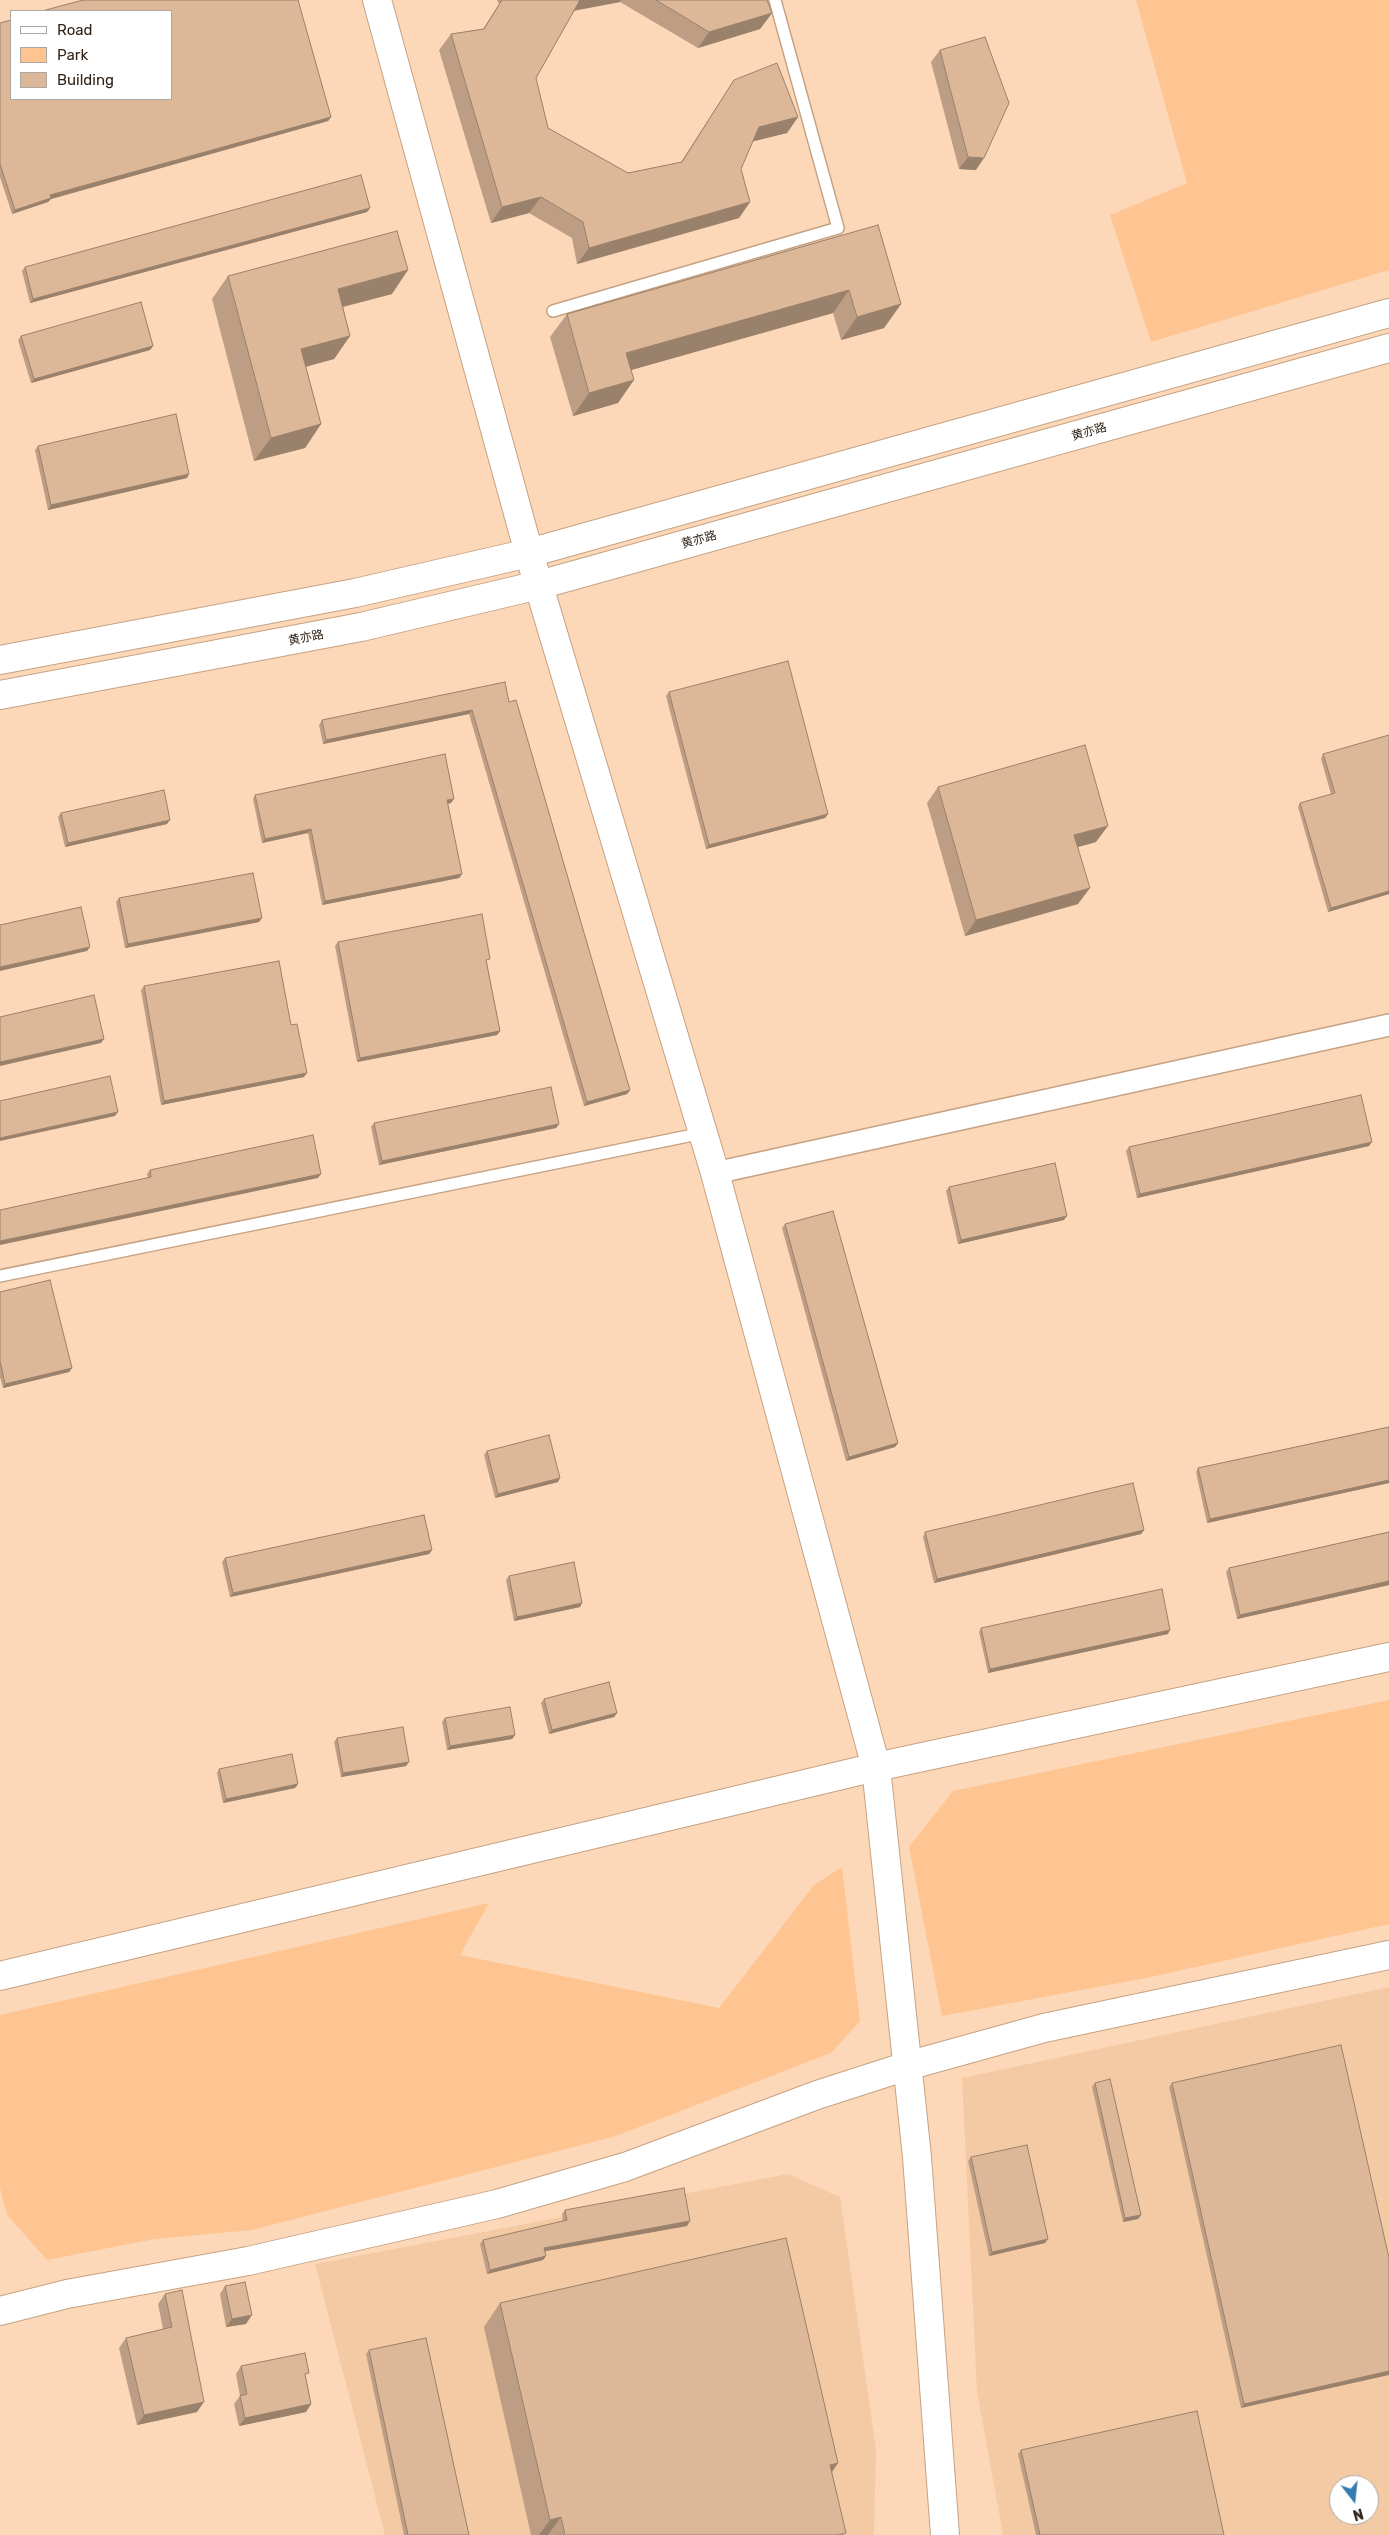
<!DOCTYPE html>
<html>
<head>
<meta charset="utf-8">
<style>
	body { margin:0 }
	#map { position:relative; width:1389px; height:2535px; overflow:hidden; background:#fdd8b8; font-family:Rubik,sans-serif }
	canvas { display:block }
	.legend { position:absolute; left:10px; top:10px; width:162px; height:90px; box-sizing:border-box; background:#fff; border:1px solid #ada7a2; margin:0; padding:6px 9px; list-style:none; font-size:15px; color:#312317 }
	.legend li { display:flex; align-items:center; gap:10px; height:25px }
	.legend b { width:25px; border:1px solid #ada7a2 }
	.north { position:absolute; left:1329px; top:2475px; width:50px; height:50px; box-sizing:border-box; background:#fff; border:1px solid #ada7a2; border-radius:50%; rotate:164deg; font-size:14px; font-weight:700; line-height:20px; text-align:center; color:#312317 }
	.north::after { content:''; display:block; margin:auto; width:18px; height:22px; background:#357db1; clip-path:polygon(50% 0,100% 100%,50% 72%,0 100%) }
</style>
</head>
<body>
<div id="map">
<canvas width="1389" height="2535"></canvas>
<ul class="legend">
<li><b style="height:6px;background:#fff"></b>Road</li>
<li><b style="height:14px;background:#fec592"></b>Park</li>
<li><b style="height:14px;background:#dcb899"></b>Building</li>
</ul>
<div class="north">N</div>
</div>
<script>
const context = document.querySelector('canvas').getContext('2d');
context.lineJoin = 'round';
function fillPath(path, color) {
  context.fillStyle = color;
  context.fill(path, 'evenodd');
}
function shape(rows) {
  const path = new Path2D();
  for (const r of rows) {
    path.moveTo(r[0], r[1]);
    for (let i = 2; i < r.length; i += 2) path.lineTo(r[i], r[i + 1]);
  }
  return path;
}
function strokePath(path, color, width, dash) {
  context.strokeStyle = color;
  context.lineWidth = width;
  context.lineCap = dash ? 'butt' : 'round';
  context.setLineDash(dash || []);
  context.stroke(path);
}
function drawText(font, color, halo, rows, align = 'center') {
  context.font = font + ' Rubik,"Noto Sans SC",sans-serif';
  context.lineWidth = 4.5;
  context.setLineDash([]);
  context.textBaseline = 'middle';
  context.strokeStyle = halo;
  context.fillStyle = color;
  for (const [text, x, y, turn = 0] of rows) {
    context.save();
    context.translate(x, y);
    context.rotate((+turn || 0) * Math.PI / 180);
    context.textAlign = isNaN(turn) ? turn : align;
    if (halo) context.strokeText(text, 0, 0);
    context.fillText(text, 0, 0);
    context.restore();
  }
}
fillPath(shape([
	[1389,1987,1389,2535,1003,2535,977,2392,962,2078],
	[1339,2485,1369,2485,1369,2515,1339,2515],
	[788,2174,840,2197,876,2450,874,2535,385,2535,315,2264]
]), '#f4caa4');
fillPath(shape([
	[1136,0,1389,0,1389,270,1151,342,1110,215,1187,183],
	[1389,1700,1389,1924,1151,1977,942,2016,909,1847,953,1791],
	[842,1867,860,2021,831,2053,616,2136,252,2230,155,2239,47,2260,7,2215,0,2188,0,2015,489,1903,460,1955,719,2008,814,1885]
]), '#fec592');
const lane = shape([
	[553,311,838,228,775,0],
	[0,1276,703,1133]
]);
const street = shape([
	[715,1173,1389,1025]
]);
const secondary = shape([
	[377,0,529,553,715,1173,876,1767,917,2157,945,2535],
	[0,1976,876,1767,1389,1657],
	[0,2311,67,2294,248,2261,497,2204,625,2167,817,2095,907,2066,1044,2028,1389,1955]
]);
const primary = shape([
	[0,660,355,593,529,553,1389,313],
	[0,695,361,627,539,585,1389,348]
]);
strokePath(lane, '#c5a283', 14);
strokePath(street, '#c5a283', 24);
strokePath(secondary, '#c5a283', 30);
strokePath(primary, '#c5a283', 30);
strokePath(lane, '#fff', 11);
strokePath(street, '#fff', 21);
strokePath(secondary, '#fff', 28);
strokePath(primary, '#fff', 28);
fillPath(shape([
	[497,0,767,0,772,13,760,29,698,48,620,2,574,11,536,78,548,128,628,173,681,162,734,80,798,117,787,133,752,141,741,169,750,202,739,218,577,264,572,238,529,213,491,223,439,50,451,34,483,29,499,4],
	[0,23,331,117,328,121,51,199,48,202,12,214,0,177],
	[940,50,976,170,959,169,931,62],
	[370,208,367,212,30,303,22,271,25,267],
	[878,225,901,304,884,328,841,340,833,313,631,370,618,403,573,416,550,337,567,314],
	[228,276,392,294,343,307,350,336,334,359,306,367,321,424,305,448,254,461,212,299],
	[21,336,153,346,150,350,31,383,18,340],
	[38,446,187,478,48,510,35,450],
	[669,692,828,814,825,818,706,849,666,696],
	[509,702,630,1090,627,1094,584,1106,469,714,323,744,319,725,322,720],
	[1323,754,1389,894,1328,912,1298,807,1300,803,1331,794,1321,759],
	[938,787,1096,842,1078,847,1078,904,965,936,927,803],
	[255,795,451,803,448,804,462,874,459,878,322,905,308,833,262,843,253,799],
	[61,813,167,824,65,847,58,817],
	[119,898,259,922,125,948,116,902],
	[338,942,487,963,500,1031,497,1035,357,1062,335,946],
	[144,986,291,1025,304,1077,161,1105,141,990],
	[374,1123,559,1124,556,1128,379,1165,371,1127],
	[1369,1146,1137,1198,1126,1151,1129,1147],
	[150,1170,318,1178,148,1178,147,1174],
	[949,1187,1064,1220,958,1244,946,1191],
	[785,1224,898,1443,895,1447,846,1461,782,1228],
	[0,1292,72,1368,69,1372,3,1388,0,1377],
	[1389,1427,1389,1483,1207,1523,1196,1472,1198,1468],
	[487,1451,558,1482,495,1498,484,1455],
	[1144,1530,1141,1534,934,1583,923,1537,925,1532],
	[1389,1532,1389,1585,1237,1619,1226,1572,1229,1568],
	[432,1550,429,1554,230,1597,222,1562,225,1558],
	[509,1576,582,1603,580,1607,514,1621,506,1580],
	[981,1628,1168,1634,988,1673,979,1632],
	[544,1699,617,1713,614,1717,549,1734,541,1703],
	[445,1718,515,1735,512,1739,447,1750,442,1722],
	[337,1738,406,1766,341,1777,334,1742],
	[219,1769,298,1784,295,1788,223,1803,217,1773],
	[1095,2083,1141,2215,1138,2219,1123,2222,1092,2087],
	[1172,2083,1389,2258,1241,2408,1169,2087],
	[971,2157,1045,2243,989,2256,968,2161],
	[565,2210,687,2226,545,2251,546,2256,543,2260,487,2274,480,2244,483,2240,563,2221,562,2214],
	[225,2286,246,2324,226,2327,220,2294],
	[165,2294,197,2412,137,2425,119,2348,126,2338,163,2329,158,2304],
	[500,2303,832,2473,844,2535,531,2535,484,2327],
	[369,2350,469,2535,404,2535,366,2354],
	[241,2366,306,2378,311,2404,306,2412,239,2426,234,2404,240,2396,236,2374],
	[1021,2450,1224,2535,1036,2535,1018,2454]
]), '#bd9e84');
fillPath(shape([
	[579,0,621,0,620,2,571,11],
	[772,13,760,29,698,48,709,32],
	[331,117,328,121,51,199,48,202,12,214,15,210,50,195],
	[798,117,787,133,747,143,759,127],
	[968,157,984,158,976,170,959,169],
	[541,197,529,213,491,223,502,207],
	[750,202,739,218,577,264,589,248],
	[370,208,367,212,30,303,33,299],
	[408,270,392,294,322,312,338,289],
	[849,290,833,313,610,376,626,353],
	[901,304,884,328,841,340,857,317],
	[350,336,334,359,285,372,301,349],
	[153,346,150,350,31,383,34,379],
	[634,380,618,403,573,416,589,393],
	[321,424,305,448,254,461,271,438],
	[189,474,187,478,48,510,51,505],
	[472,710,469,714,323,744,326,740],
	[454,799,451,803,444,804,447,800],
	[828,814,825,818,706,849,709,845],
	[170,820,167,824,65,847,68,843],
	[1108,826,1096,842,1063,851,1074,835],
	[311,829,308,833,262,843,265,839],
	[462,874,459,878,322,905,325,901],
	[1090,888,1078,904,965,936,976,920],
	[1389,891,1389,894,1328,912,1331,908],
	[262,918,259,922,125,948,128,944],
	[90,947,87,951,0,971,0,967],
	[500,1031,497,1035,357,1062,360,1058],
	[104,1039,101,1043,0,1066,0,1062],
	[307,1073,304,1077,161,1105,164,1101],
	[630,1090,627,1094,584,1106,587,1102],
	[118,1112,115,1116,0,1141,0,1138],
	[559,1124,556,1128,379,1165,382,1161],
	[1372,1142,1369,1146,1137,1198,1140,1194],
	[321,1174,318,1178,0,1245,0,1241],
	[1067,1216,1064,1220,958,1244,961,1240],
	[72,1368,69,1372,3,1388,5,1384],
	[898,1443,895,1447,846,1461,849,1457],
	[560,1478,558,1482,495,1498,498,1494],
	[1389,1480,1389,1483,1207,1523,1210,1519],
	[1144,1530,1141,1534,934,1583,937,1579],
	[432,1550,429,1554,230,1597,233,1593],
	[1389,1581,1389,1585,1237,1619,1240,1615],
	[582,1603,580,1607,514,1621,517,1617],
	[1170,1630,1168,1634,988,1673,990,1669],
	[617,1713,614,1717,549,1734,552,1730],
	[515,1735,512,1739,447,1750,450,1746],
	[409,1762,406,1766,341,1777,343,1773],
	[298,1784,295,1788,223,1803,226,1799],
	[1141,2215,1138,2219,1123,2222,1125,2218],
	[690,2221,687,2226,541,2252,544,2248],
	[1048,2239,1045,2243,989,2256,992,2252],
	[546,2256,543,2260,487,2274,490,2270],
	[252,2315,246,2324,226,2327,232,2319],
	[1389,2371,1389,2375,1241,2408,1244,2404],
	[204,2402,197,2412,137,2425,144,2415],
	[311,2404,306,2412,239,2426,245,2418],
	[838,2463,822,2487,830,2465],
	[561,2517,548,2535,539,2535,550,2520]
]), '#9a816b');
const building = shape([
	[83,0,298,0,331,117,50,195,51,198,15,210,0,164,0,23,11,20,11,99,171,99,171,11,42,11,83,0],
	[502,0,580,0,536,78,548,128,628,173,682,162,734,80,777,63,798,117,759,127,741,169,750,202,589,248,583,222,541,197,502,207,451,34,484,29,502,0],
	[656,0,767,0,772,13,709,32,656,0],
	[985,37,1009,103,984,158,968,157,940,50,985,37],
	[361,175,370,208,33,299,25,267,361,175],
	[878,225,901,304,857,317,849,290,626,353,634,380,589,393,567,314,878,225],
	[397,231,408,270,338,289,350,336,301,349,321,424,271,438,228,276,397,231],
	[141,302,153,346,34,379,21,336,141,302],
	[176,414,189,474,51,505,38,446,176,414],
	[788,661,828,814,709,845,669,692,788,661],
	[505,682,509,702,516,700,630,1090,587,1102,472,710,326,740,322,720,505,682],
	[1389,735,1389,891,1331,908,1300,803,1335,793,1323,754,1389,735],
	[1085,745,1108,826,1074,835,1090,888,976,920,938,787,1085,745],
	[445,754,454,799,447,800,462,874,325,901,311,829,265,839,255,795,445,754],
	[164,790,170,820,68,843,61,813,164,790],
	[253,873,262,918,128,944,119,898,253,873],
	[81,907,90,947,0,967,0,925,81,907],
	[482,914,490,959,486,960,500,1031,360,1058,338,942,482,914],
	[279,961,291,1025,297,1024,307,1073,164,1101,144,986,279,961],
	[94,995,104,1039,0,1062,0,1017,94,995],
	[110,1076,118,1112,0,1138,0,1101,110,1076],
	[551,1087,559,1124,382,1161,374,1123,551,1087],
	[1361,1095,1372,1142,1140,1194,1129,1147,1361,1095],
	[313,1135,321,1174,0,1241,0,1210,151,1177,150,1170,313,1135],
	[1055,1163,1067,1216,961,1240,949,1187,1055,1163],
	[833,1211,898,1443,849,1457,785,1224,833,1211],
	[50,1280,72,1368,5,1384,0,1361,0,1292,50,1280],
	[1389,1427,1389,1480,1210,1519,1198,1468,1389,1427],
	[549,1435,560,1478,498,1494,487,1451,549,1435],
	[1133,1483,1144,1530,937,1579,925,1532,1133,1483],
	[424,1515,432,1550,233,1593,225,1558,424,1515],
	[1389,1532,1389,1581,1240,1615,1229,1568,1389,1532],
	[574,1562,582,1603,517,1617,509,1576,574,1562],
	[1162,1589,1170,1630,990,1669,981,1628,1162,1589],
	[609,1682,617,1713,552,1730,544,1699,609,1682],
	[510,1707,515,1735,450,1746,445,1718,510,1707],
	[403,1727,409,1762,343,1773,337,1738,403,1727],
	[292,1754,298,1784,226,1799,219,1769,292,1754],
	[1341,2045,1389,2258,1389,2371,1244,2404,1172,2083,1341,2045],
	[1110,2079,1141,2215,1125,2218,1095,2083,1110,2079],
	[1027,2145,1048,2239,992,2252,971,2157,1027,2145],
	[684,2188,690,2221,544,2248,546,2256,490,2270,483,2240,567,2220,565,2210,684,2188],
	[786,2238,838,2463,830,2465,846,2533,838,2535,565,2535,561,2517,550,2520,500,2303,786,2238],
	[245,2282,252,2315,232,2319,225,2286,245,2282],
	[182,2290,204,2402,144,2415,126,2338,172,2327,165,2294,182,2290],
	[426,2338,469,2535,408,2535,369,2350,426,2338],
	[305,2353,309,2373,305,2374,311,2404,245,2418,240,2396,247,2394,241,2366,305,2353],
	[1197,2411,1224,2535,1040,2535,1021,2450,1197,2411]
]);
fillPath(building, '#dcb899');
strokePath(building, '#9a816b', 1);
drawText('12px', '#312317', '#fff', [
	["黄亦路",1089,432,-16],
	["黄亦路",699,540,-15],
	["黄亦路",306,638,-11]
]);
</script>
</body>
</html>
